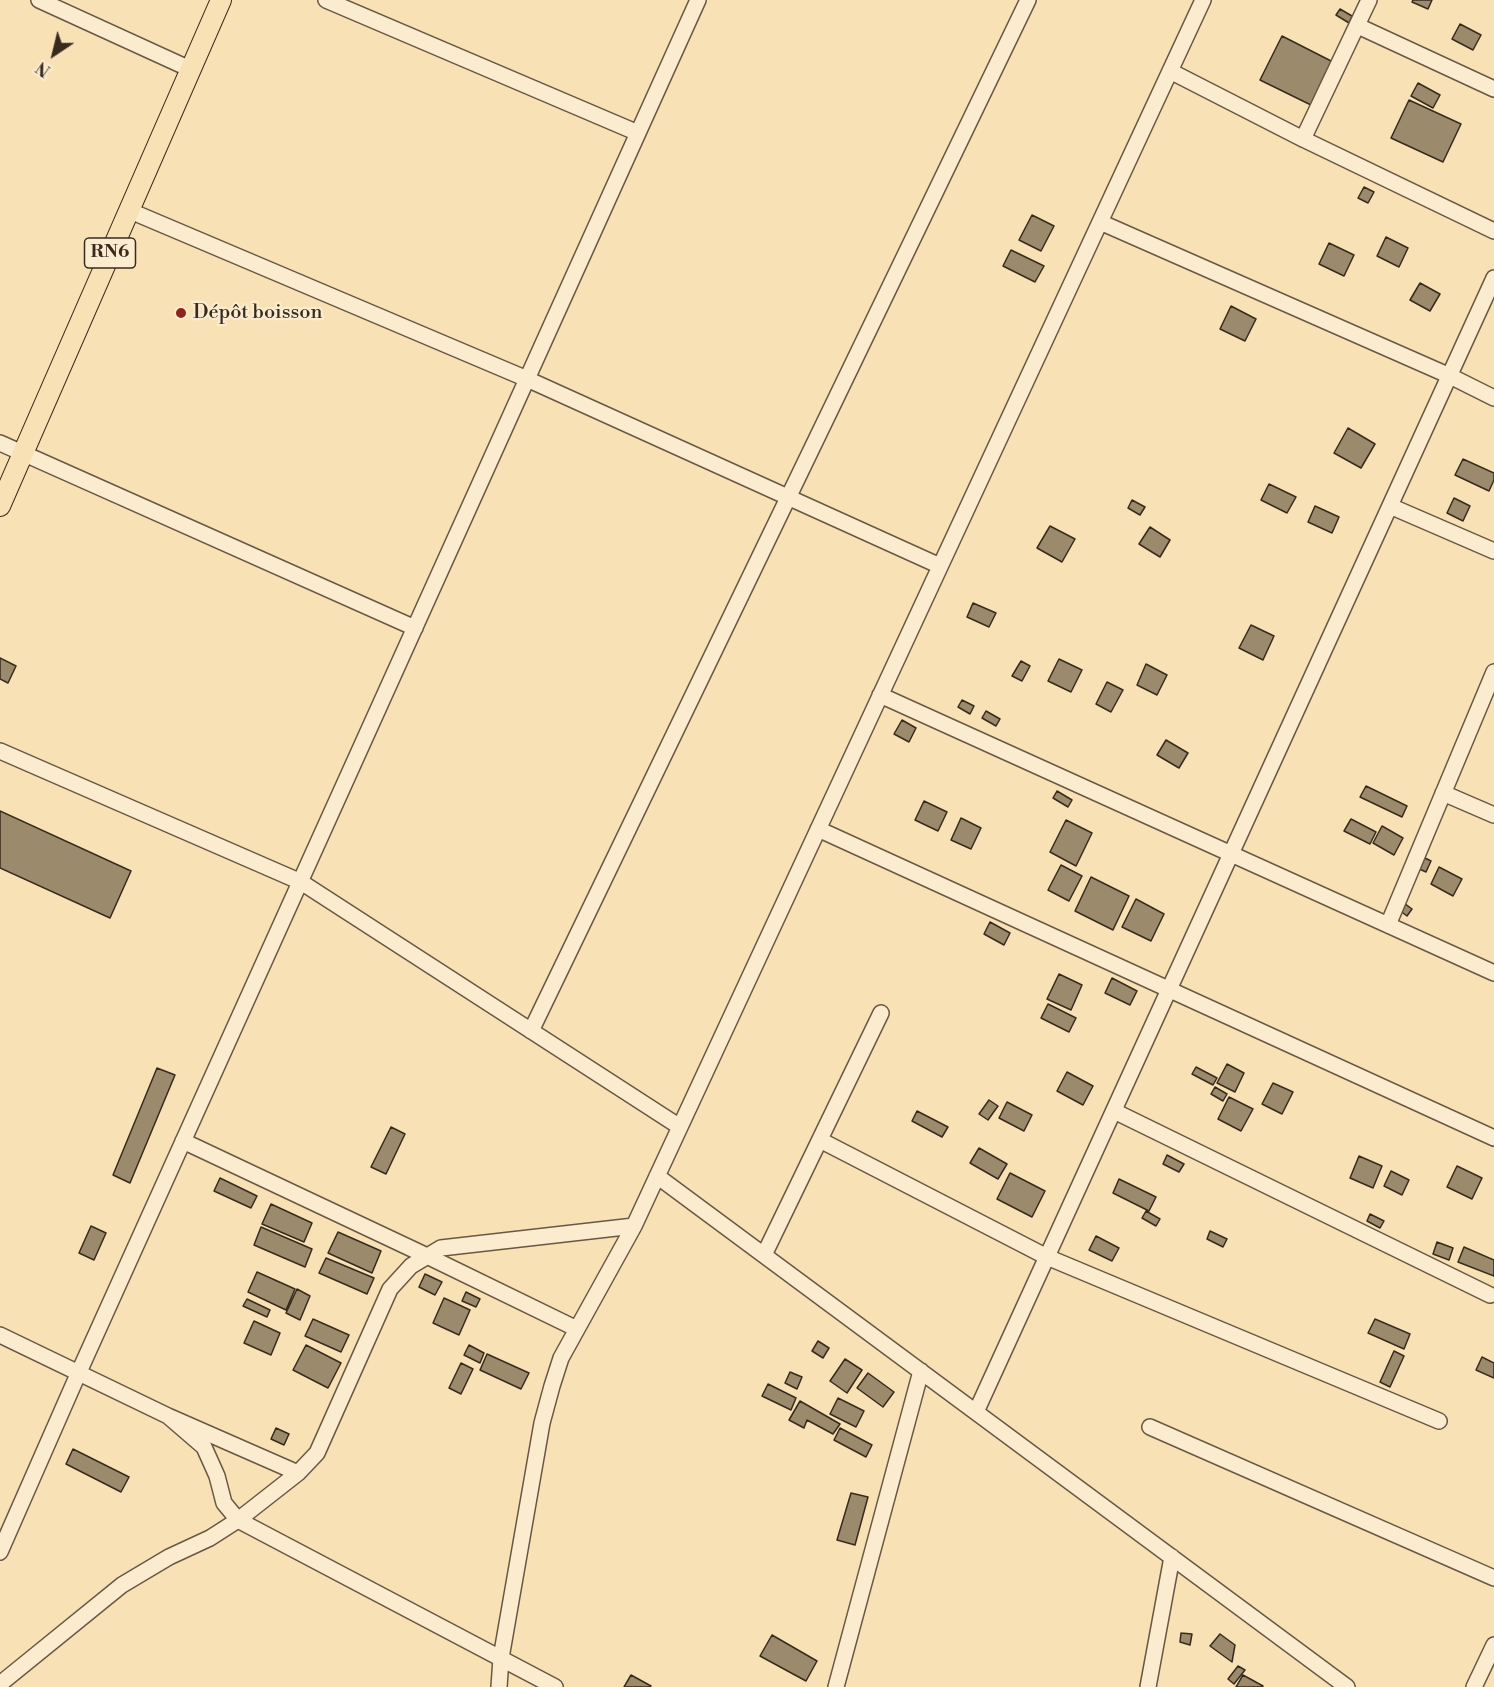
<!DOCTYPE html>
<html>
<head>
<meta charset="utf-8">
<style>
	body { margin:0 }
	#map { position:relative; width:1494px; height:1687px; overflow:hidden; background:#f9e1b6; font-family:"Libre Bodoni",serif }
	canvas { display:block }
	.north { position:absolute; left:24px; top:24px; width:60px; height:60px; -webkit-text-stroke:4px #fbecd0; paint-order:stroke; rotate:215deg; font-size:16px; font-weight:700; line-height:24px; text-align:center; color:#382b1d }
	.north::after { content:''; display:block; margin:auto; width:21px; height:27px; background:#382b1d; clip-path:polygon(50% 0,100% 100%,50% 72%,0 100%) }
</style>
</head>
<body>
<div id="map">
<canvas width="1494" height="1687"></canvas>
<div class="north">N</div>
</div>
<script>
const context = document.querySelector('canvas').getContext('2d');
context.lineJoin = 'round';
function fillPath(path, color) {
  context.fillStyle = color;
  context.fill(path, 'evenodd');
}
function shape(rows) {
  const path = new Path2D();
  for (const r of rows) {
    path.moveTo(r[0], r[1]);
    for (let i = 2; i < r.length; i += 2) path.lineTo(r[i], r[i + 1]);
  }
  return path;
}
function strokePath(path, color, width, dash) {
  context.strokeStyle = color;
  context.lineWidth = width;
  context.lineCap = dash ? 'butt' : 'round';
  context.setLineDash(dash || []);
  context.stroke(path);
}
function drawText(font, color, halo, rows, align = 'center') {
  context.font = font + ' "Libre Bodoni",serif';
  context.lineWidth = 4.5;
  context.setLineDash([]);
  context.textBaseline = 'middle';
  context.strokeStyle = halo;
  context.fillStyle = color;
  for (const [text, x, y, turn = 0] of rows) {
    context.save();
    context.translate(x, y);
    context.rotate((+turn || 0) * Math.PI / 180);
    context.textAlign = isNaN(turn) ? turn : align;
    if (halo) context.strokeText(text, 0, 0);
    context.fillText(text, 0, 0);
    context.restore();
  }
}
const building = shape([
	[1413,0,1432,0,1428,9,1412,2,1413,0],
	[1340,9,1352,16,1349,23,1336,15,1340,9],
	[1460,24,1481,35,1473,50,1452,39,1460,24],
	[1282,36,1335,63,1313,106,1260,80,1282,36],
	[1418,83,1440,95,1433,108,1411,96,1418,83],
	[1409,100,1461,124,1443,162,1391,138,1409,100],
	[1364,187,1374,192,1368,203,1358,198,1364,187],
	[1032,215,1054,226,1041,251,1019,240,1032,215],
	[1386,237,1408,248,1399,267,1377,256,1386,237],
	[1329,243,1354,255,1344,276,1319,264,1329,243],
	[1011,250,1044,266,1035,282,1003,266,1011,250],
	[1420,283,1440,294,1430,311,1410,300,1420,283],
	[1231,306,1256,319,1245,341,1220,329,1231,306],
	[1348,428,1375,444,1361,468,1334,453,1348,428],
	[1463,459,1494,473,1494,480,1489,491,1455,475,1463,459],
	[1269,484,1296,497,1287,513,1261,500,1269,484],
	[1454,498,1470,506,1463,521,1447,513,1454,498],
	[1132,500,1145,507,1140,515,1128,508,1132,500],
	[1315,506,1339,517,1332,533,1308,522,1315,506],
	[1050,526,1075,539,1062,562,1037,548,1050,526],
	[1150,527,1170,540,1160,557,1139,544,1150,527],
	[973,603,996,613,989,627,967,617,973,603],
	[1251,625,1274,636,1263,660,1239,648,1251,625],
	[0,658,16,666,8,683,0,679,0,658],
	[1059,659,1082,670,1071,692,1048,681,1059,659],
	[1021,661,1030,666,1022,681,1012,676,1021,661],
	[1146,664,1167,675,1157,695,1137,685,1146,664],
	[1107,682,1123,690,1111,712,1096,704,1107,682],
	[962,700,974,706,970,714,958,707,962,700],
	[986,711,1000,719,996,726,982,718,986,711],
	[902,720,916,728,909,742,894,734,902,720],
	[1166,740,1188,753,1179,768,1157,755,1166,740],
	[1366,786,1407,806,1402,817,1360,797,1366,786],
	[1057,791,1072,800,1068,807,1053,798,1057,791],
	[924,801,947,812,938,831,915,820,924,801],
	[0,811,131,871,110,918,0,868,0,811],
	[961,818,981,828,971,849,951,840,961,818],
	[1351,819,1376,832,1370,844,1344,831,1351,819],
	[1066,820,1092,833,1076,866,1050,852,1066,820],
	[1382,826,1403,838,1394,855,1373,843,1382,826],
	[1423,857,1431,861,1426,872,1417,868,1423,857],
	[1061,865,1082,876,1069,901,1048,890,1061,865],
	[1439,867,1462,879,1453,896,1431,884,1439,867],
	[1091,877,1129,896,1113,930,1075,911,1091,877],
	[1136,899,1164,914,1151,941,1122,927,1136,899],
	[1404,903,1412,909,1407,916,1399,910,1404,903],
	[990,922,1010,933,1004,945,984,934,990,922],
	[1059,974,1082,985,1071,1010,1047,999,1059,974],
	[1112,978,1137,991,1130,1005,1105,993,1112,978],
	[1048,1004,1076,1018,1069,1032,1041,1018,1048,1004],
	[1227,1064,1244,1073,1235,1092,1217,1083,1227,1064],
	[1196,1067,1217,1078,1213,1085,1192,1074,1196,1067],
	[157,1068,175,1075,130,1183,113,1175,157,1068],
	[1067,1072,1093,1086,1083,1105,1057,1091,1067,1072],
	[1273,1083,1293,1092,1282,1114,1262,1104,1273,1083],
	[1215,1087,1227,1094,1223,1101,1211,1094,1215,1087],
	[1229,1097,1253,1109,1241,1131,1218,1119,1229,1097],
	[989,1100,998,1106,988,1120,979,1114,989,1100],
	[1007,1102,1032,1115,1024,1131,999,1118,1007,1102],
	[917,1111,948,1127,942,1137,912,1121,917,1111],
	[391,1127,405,1134,386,1174,371,1167,391,1127],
	[979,1148,1007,1164,998,1179,970,1163,979,1148],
	[1167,1155,1184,1164,1179,1172,1163,1164,1167,1155],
	[1359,1156,1382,1166,1373,1188,1350,1178,1359,1156],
	[1457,1166,1482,1178,1472,1199,1447,1187,1457,1166],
	[1391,1171,1409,1180,1402,1195,1384,1186,1391,1171],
	[1010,1173,1045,1191,1032,1217,997,1199,1010,1173],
	[220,1178,257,1196,251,1208,214,1191,220,1178],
	[1119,1179,1156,1197,1149,1211,1113,1193,1119,1179],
	[271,1204,312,1223,304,1242,262,1224,271,1204],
	[1146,1211,1160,1219,1156,1226,1142,1218,1146,1211],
	[1370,1214,1384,1221,1380,1228,1367,1221,1370,1214],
	[91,1226,106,1233,94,1260,79,1253,91,1226],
	[261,1227,312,1249,305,1267,254,1245,261,1227],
	[1210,1231,1227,1239,1223,1247,1207,1239,1210,1231],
	[338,1232,381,1251,372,1273,328,1253,338,1232],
	[1096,1236,1119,1248,1112,1261,1089,1250,1096,1236],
	[1437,1242,1453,1248,1449,1260,1433,1254,1437,1242],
	[1464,1247,1494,1260,1494,1276,1458,1262,1464,1247],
	[326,1258,374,1278,367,1294,319,1273,326,1258],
	[257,1272,295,1289,286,1310,248,1292,257,1272],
	[425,1274,442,1282,435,1295,419,1287,425,1274],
	[297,1289,310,1296,300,1320,286,1313,297,1289],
	[466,1292,480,1299,476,1307,462,1301,466,1292],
	[444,1298,470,1310,459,1335,433,1323,444,1298],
	[247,1299,270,1310,267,1317,243,1306,247,1299],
	[313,1319,349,1335,341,1352,305,1336,313,1319],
	[1375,1319,1410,1334,1404,1349,1368,1333,1375,1319],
	[254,1321,280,1333,271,1355,244,1343,254,1321],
	[818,1341,829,1348,823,1358,812,1351,818,1341],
	[306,1345,341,1363,328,1388,293,1370,306,1345],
	[469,1345,484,1353,480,1363,464,1355,469,1345],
	[1394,1351,1404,1356,1390,1387,1380,1382,1394,1351],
	[487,1354,529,1373,521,1389,480,1370,487,1354],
	[1482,1357,1494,1363,1494,1378,1476,1370,1482,1357],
	[845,1359,862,1370,847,1393,830,1381,845,1359],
	[461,1363,473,1369,461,1394,449,1388,461,1363],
	[790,1372,802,1377,797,1389,785,1383,790,1372],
	[868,1373,894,1392,883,1407,857,1388,868,1373],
	[768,1384,796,1398,791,1410,762,1396,768,1384],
	[838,1398,864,1411,856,1427,830,1414,838,1398],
	[800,1401,840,1424,833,1434,807,1420,804,1428,789,1420,800,1401],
	[276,1428,289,1434,284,1445,271,1439,276,1428],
	[840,1428,872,1445,866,1457,834,1440,840,1428],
	[73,1449,129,1477,121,1492,66,1464,73,1449],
	[851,1493,868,1497,855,1545,837,1540,851,1493],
	[1181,1633,1192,1634,1190,1645,1180,1642,1181,1633],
	[1220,1634,1235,1645,1232,1662,1210,1646,1220,1634],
	[772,1635,817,1661,806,1681,760,1656,772,1635],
	[1238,1666,1245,1670,1234,1684,1228,1679,1238,1666],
	[631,1675,651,1686,650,1687,624,1687,631,1675],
	[1243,1675,1263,1686,1262,1687,1236,1687,1243,1675]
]);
fillPath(building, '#9c8a6d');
strokePath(building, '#382b1d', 1.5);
const minor = shape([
	[39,0,190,69],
	[326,0,638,133],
	[1358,26,1494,89],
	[1170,71,1303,139,1494,231],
	[1303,139,1369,0],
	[128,210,527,379,940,566],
	[1100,222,1450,376,1494,398],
	[0,443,415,628],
	[1390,506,1494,551],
	[880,695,1494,973],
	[0,751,301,882,680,1127],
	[1443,793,1494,815],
	[818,829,1494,1138],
	[1388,925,1494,672],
	[531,1031,1028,0],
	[1114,1111,1490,1295],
	[820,1140,1047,1257,1439,1421],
	[183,1141,427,1256,577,1329],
	[657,1176,1347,1687],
	[764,1255,881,1013],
	[0,1335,168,1416,298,1473],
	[976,1412,1494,278],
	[168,1416,204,1447,217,1476,224,1503,238,1520,555,1687],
	[1150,1427,1494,1578],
	[0,1552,79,1372,698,0],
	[0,1684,122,1585,169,1557,210,1538,238,1520,298,1473,317,1453,390,1289,411,1266,441,1248,634,1226],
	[499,1687,501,1658,542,1423,552,1386,561,1358,634,1226,1203,0],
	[836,1687,921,1371],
	[1148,1687,1172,1557],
	[1474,1687,1494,1645]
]);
const major = shape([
	[0,506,221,0]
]);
strokePath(minor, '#685843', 18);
strokePath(major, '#382b1d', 22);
strokePath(minor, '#fbecd0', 15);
strokePath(major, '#f9e1b6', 20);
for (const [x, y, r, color] of [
	[181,313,6,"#8f2418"]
]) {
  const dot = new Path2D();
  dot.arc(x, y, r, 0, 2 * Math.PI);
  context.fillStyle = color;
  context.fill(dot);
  strokePath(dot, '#fbecd0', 2);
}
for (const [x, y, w] of [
	[110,253,51]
]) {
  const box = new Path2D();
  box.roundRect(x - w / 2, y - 15, w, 30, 4.5);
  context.fillStyle = '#fbecd0';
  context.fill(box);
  strokePath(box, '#382b1d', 1.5);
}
drawText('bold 18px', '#382b1d', null, [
	["RN6",110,253]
]);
drawText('20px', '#382b1d', '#fbecd0', [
	["Dépôt boisson",193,313]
], 'left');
</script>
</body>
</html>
